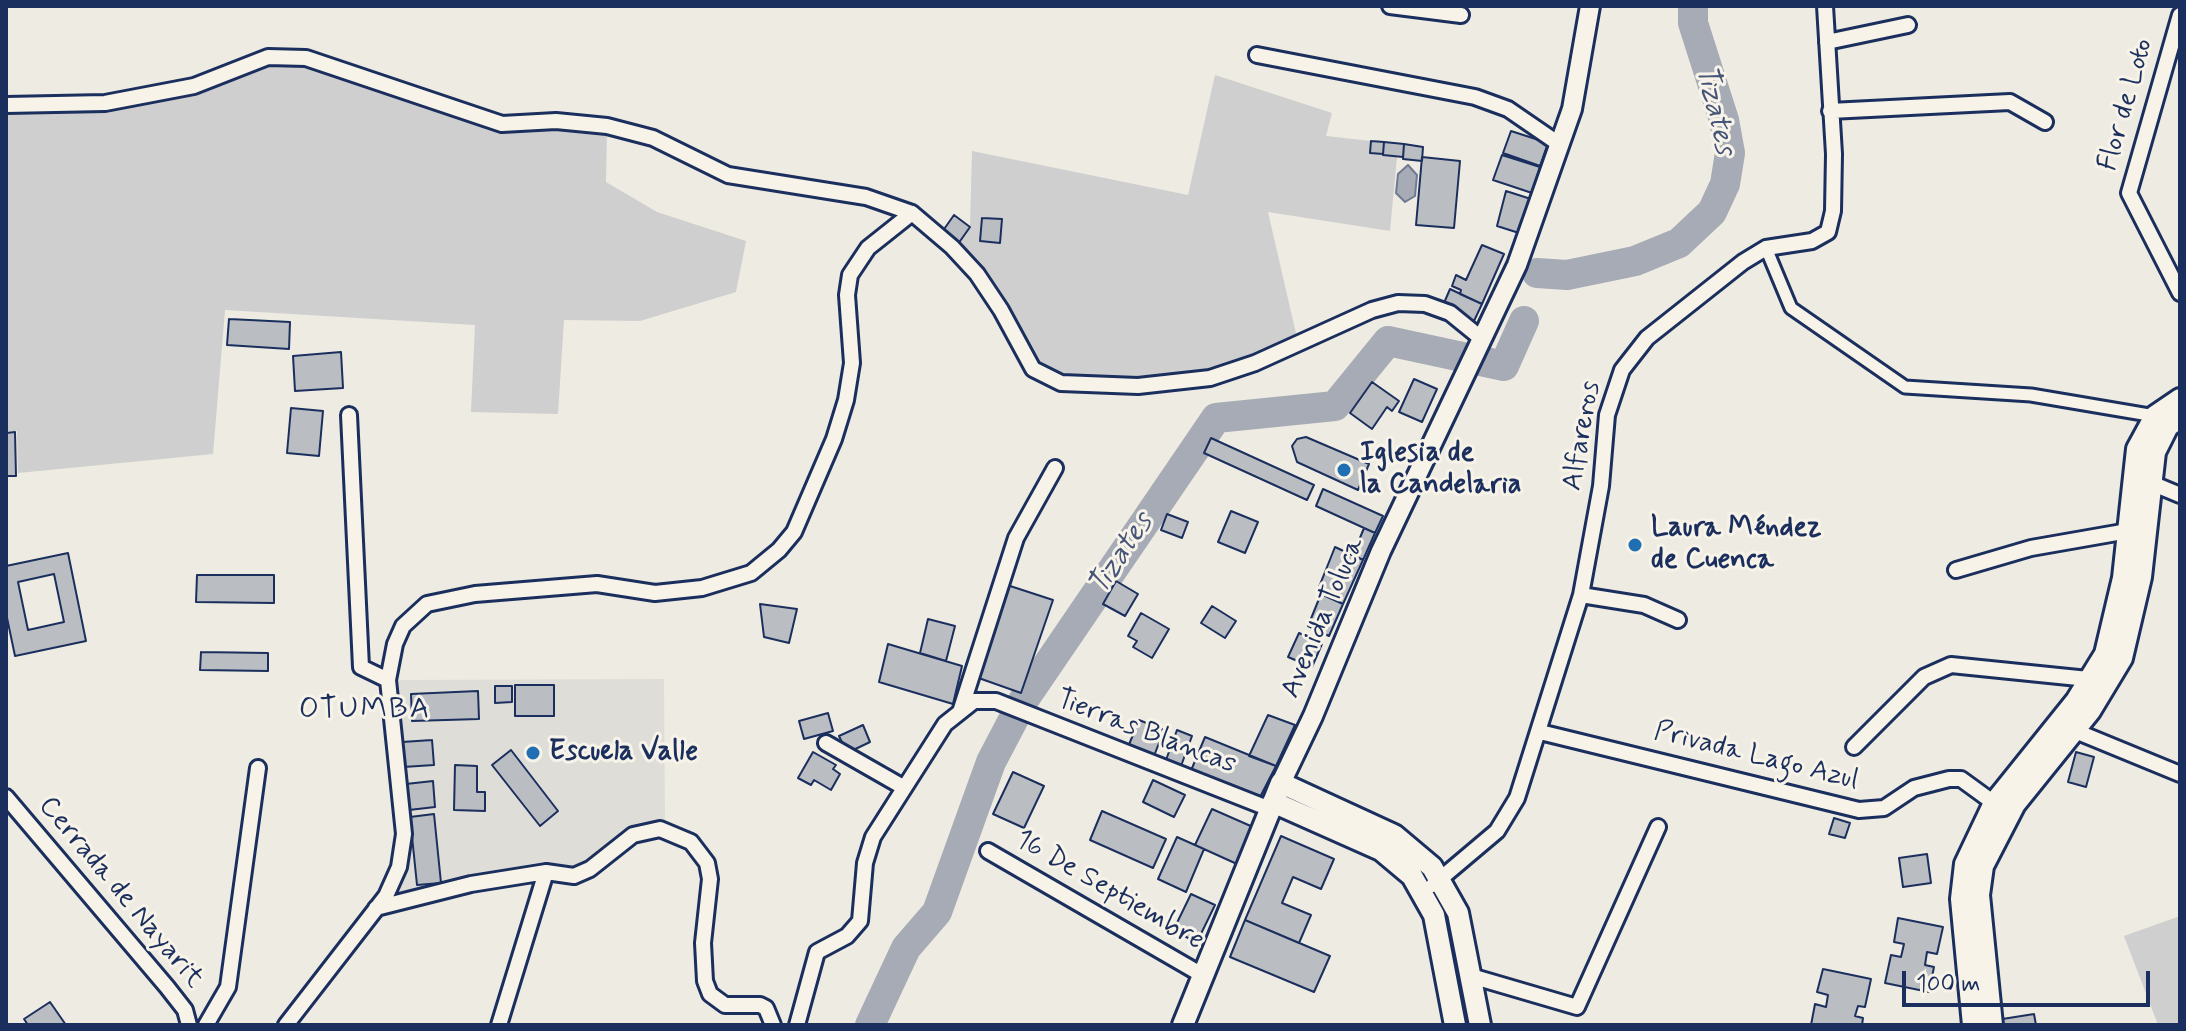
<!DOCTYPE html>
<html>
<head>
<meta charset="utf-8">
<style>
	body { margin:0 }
	#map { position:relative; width:2186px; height:1031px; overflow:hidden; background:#eeebe2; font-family:Mynerve,sans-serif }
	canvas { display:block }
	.frame { position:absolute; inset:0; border:8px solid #1b2f5e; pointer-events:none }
	.scale { position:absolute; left:1902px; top:971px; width:248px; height:36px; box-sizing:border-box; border:4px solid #1b2f5e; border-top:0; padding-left:10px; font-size:24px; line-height:28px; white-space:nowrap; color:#1b2f5e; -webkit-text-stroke:6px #f7f3e8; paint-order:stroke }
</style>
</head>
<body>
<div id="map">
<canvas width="2186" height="1031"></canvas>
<div class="frame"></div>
<div class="scale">100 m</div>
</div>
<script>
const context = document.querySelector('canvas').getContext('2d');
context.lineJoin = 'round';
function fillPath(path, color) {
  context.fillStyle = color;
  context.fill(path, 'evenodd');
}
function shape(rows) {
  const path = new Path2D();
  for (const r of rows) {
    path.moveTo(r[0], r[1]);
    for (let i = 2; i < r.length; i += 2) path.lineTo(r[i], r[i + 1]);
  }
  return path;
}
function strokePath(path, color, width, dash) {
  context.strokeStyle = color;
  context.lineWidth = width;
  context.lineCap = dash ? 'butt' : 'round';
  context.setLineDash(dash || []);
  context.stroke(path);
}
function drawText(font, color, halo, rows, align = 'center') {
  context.font = font + ' Mynerve,sans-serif';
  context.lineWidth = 6;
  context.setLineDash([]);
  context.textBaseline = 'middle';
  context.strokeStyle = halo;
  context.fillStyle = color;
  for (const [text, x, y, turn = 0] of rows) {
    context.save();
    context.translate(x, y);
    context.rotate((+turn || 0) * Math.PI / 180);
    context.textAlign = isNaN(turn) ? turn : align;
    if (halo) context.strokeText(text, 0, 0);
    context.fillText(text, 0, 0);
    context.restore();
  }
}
fillPath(shape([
	[664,679,665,825,588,866,389,898,403,867,394,680]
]), '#deddd8');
fillPath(shape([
	[269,62,305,63,502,129,556,126,607,130,606,182,657,212,746,241,736,292,640,321,564,320,558,414,471,412,475,325,225,310,213,454,18,473,17,431,6,431,6,110,70,110],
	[1215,75,1332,113,1326,136,1371,141,1371,153,1397,157,1390,231,1268,212,1297,338,1276,348,1209,373,1139,381,1063,378,1039,366,997,289,958,244,970,227,972,151,1188,195],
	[2180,916,2180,1025,2158,1025,2124,936]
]), '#cfcfcf');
const water = shape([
	[1408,165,1417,175,1415,196,1405,202,1396,193,1398,174,1408,165]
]);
fillPath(water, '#a6abb5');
strokePath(water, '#6e7992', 2);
strokePath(shape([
	[1537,273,1567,275,1635,261,1679,243,1712,212,1725,184,1730,153,1724,120,1693,23,1693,6],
	[870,1025,906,948,937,912,991,762,1023,701,1216,418,1335,406,1388,341,1504,366,1524,321]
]), '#a6abb5', 30);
const building = shape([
	[1511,131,1548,143,1540,166,1503,153,1511,131],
	[1371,141,1384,142,1383,154,1370,153,1371,141],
	[1384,142,1404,144,1403,157,1383,155,1384,142],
	[1404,144,1423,147,1422,161,1403,159,1404,144],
	[1502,155,1540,167,1532,193,1493,180,1502,155],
	[1422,157,1460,161,1454,228,1416,225,1422,157],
	[1506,191,1531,199,1519,233,1497,226,1506,191],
	[954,215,970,227,958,244,942,232,954,215],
	[982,218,1002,219,1000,243,980,241,982,218],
	[1482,245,1504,254,1482,304,1460,294,1461,290,1452,286,1456,275,1466,280,1482,245],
	[1450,289,1482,304,1474,321,1444,303,1450,289],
	[229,319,290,322,289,349,227,345,229,319],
	[341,352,343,388,295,391,293,356,341,352],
	[1414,379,1437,389,1422,422,1399,412,1414,379],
	[1372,382,1399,401,1392,411,1387,407,1372,429,1350,413,1372,382],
	[291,408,323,411,319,456,287,453,291,408],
	[15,432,16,476,6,476,6,433,15,432],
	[1306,437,1369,464,1358,490,1297,462,1292,446,1297,439,1306,437],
	[1211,438,1314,485,1307,500,1204,453,1211,438],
	[1323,489,1383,516,1375,533,1316,506,1323,489],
	[1231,511,1258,522,1245,553,1218,542,1231,511],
	[1167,514,1188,522,1182,538,1161,530,1167,514],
	[1364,528,1375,533,1363,560,1353,555,1364,528],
	[1335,547,1363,560,1343,604,1317,592,1335,547],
	[68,553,86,641,15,656,6,613,6,566,68,553],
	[54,574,64,622,28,630,18,582,54,574],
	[197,575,274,575,274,603,196,602,197,575],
	[1116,581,1138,594,1125,616,1103,604,1116,581],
	[1004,584,1053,600,1021,693,973,676,1004,584],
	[1321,594,1343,604,1329,636,1308,626,1321,594],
	[760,604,797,609,789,643,764,637,760,604],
	[1212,606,1236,621,1225,638,1201,623,1212,606],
	[1141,613,1169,629,1152,658,1133,647,1137,641,1128,636,1141,613],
	[928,619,955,626,946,661,920,653,928,619],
	[1299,633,1322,644,1312,667,1288,657,1299,633],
	[888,644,962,666,953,704,879,682,888,644],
	[201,652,268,653,268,671,200,670,201,652],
	[515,685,554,685,554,716,515,716,515,685],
	[495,686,512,686,512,702,495,703,495,686],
	[478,691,479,719,412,721,411,694,478,691],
	[828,713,833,731,804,739,799,721,828,713],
	[1268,715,1295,725,1276,766,1249,756,1268,715],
	[1139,720,1164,730,1154,756,1128,747,1139,720],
	[863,725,870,742,847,753,839,736,863,725],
	[1177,730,1192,736,1181,766,1166,760,1177,730],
	[1205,737,1276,766,1259,799,1190,773,1205,737],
	[432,740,434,765,403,767,402,742,432,740],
	[511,750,558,811,540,826,492,765,511,750],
	[813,752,836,765,833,769,840,774,831,790,814,780,811,785,798,778,813,752],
	[2076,752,2094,757,2086,787,2068,782,2076,752],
	[455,765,477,766,477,792,485,792,485,811,454,810,455,765],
	[1013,772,1044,786,1024,828,993,814,1013,772],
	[1153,780,1185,795,1174,817,1143,802,1153,780],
	[433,781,435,807,409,810,406,784,433,781],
	[1212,809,1253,827,1237,864,1195,845,1212,809],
	[1102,811,1166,839,1153,868,1090,840,1102,811],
	[434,814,441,883,417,885,410,817,434,814],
	[1834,818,1850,823,1845,838,1829,834,1834,818],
	[1281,836,1334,859,1321,889,1293,877,1282,903,1311,915,1299,943,1245,920,1281,836],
	[1177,837,1204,849,1186,892,1158,879,1177,837],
	[1927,854,1931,883,1903,887,1899,858,1927,854],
	[1191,894,1215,905,1197,942,1173,931,1191,894],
	[1898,918,1943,927,1937,954,1927,952,1925,965,1934,967,1929,992,1885,983,1891,955,1901,957,1904,944,1894,942,1898,918],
	[1245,920,1330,956,1314,992,1230,957,1245,920],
	[1823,969,1871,979,1865,1007,1858,1006,1855,1016,1863,1018,1862,1025,1811,1025,1815,1004,1826,1007,1828,995,1817,992,1823,969],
	[50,1002,66,1025,28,1025,24,1019,50,1002],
	[2034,1014,2036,1025,1997,1025,1996,1020,2034,1014]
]);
fillPath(building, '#babdc2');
strokePath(building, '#1b2f5e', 2);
const pedestrian = shape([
	[1766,248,1791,308,1905,387,2031,395,2155,416]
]);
const minor = shape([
	[1390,6,1461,15],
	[2180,15,2129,193,2180,293],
	[1827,42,1908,25],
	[1257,55,1475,97,1508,109,1559,144],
	[6,105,105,103,194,86,268,57,306,58,502,124,556,121,607,126,653,138,728,175,866,197,912,213],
	[1830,111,2010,102,2045,122],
	[349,415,361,667,388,680],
	[2144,480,2180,495],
	[1956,570,2031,548,2128,531],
	[1581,595,1644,605,1678,620],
	[961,709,1016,538,1055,468],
	[2068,728,2180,774],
	[1540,732,1859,810,1884,808,1914,788,1949,779,1961,779,1994,803],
	[826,743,903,787],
	[1854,747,1924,677,1951,665,2098,680],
	[6,797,167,987,185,1010,189,1025],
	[988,851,1204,976],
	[1433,885,1497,831,1517,798,1581,595,1601,486,1607,415,1622,370,1647,338,1743,262,1766,248,1812,241,1828,232,1833,211,1834,154,1825,6],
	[376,908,471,884,546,872,574,876,590,869,633,835,660,829,691,842,707,863,710,879,703,943,705,981,710,994,725,1005,760,1005,766,1008,773,1025],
	[1471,976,1577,1007,1658,827],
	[206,1025,228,987,258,768],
	[286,1025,386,896,399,867,404,834,388,680,395,644,403,626,427,604,475,594,597,584,655,593,702,588,751,573,779,550,794,532,834,439,846,400,852,363,847,295,850,275,868,248,912,213,952,247,977,274,1001,310,1033,369,1061,383,1138,386,1210,378,1255,363,1372,310,1398,303,1425,304,1450,313,1482,339],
	[499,1025,546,872],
	[797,1025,817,952,847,936,860,921,865,863,873,837,945,724,974,701,996,701,1270,809]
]);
const tertiary = shape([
	[1281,783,1313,716,1381,551,1517,265,1572,109,1590,6]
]);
const secondary = shape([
	[1273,802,1381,850,1412,876,1434,915,1455,1025],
	[1183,1025,1281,783,1394,835,1432,867,1458,913,1480,1025],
	[1973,1025,1961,899,1965,864,1994,803,2076,701,2105,654,2123,578,2137,449,2155,416,2180,399],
	[1992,1025,1979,895,1983,866,2015,804,2090,711,2122,658,2141,577,2155,452,2168,426,2180,418]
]);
strokePath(pedestrian, '#1b2f5e', 17);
strokePath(minor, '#1b2f5e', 20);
strokePath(tertiary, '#1b2f5e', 24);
strokePath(secondary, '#1b2f5e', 26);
strokePath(pedestrian, '#f7f3e8', 11);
strokePath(minor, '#f7f3e8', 14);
strokePath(tertiary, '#f7f3e8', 18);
strokePath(secondary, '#f7f3e8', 20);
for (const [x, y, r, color] of [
	[1344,470,8,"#1f6fb2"],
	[1635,545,8,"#1f6fb2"],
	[533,753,8,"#1f6fb2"]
]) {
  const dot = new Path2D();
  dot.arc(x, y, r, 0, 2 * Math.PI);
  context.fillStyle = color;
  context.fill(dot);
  strokePath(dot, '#f7f3e8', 3);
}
drawText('28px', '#1b2f5e', '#f7f3e8', [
	["Flor de Loto",2127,105,-74],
	["Alfareros",1583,436,-80],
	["Avenida Toluca",1324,618,-67],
	["Tierras Blancas",1146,733,21],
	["Privada Lago Azul",1756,757,14],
	["16 De Septiembre",1109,891,30],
	["Cerrada de Nayarit",120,893,50]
]);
drawText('bold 28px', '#1b2f5e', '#f7f3e8', [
	["Iglesia de",1360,454],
	["la Candelaria",1360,486],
	["Laura Méndez",1651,529],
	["de Cuenca",1651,561],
	["Escuela Valle",549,753]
], 'left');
drawText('italic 30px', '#455478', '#f7f3e8', [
	["Tizates",1714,110,77],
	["Tizates",1122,555,-56]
]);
context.letterSpacing = '2px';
drawText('30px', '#1b2f5e', '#f7f3e8', [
	["OTUMBA",365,711]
]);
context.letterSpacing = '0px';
</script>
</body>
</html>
